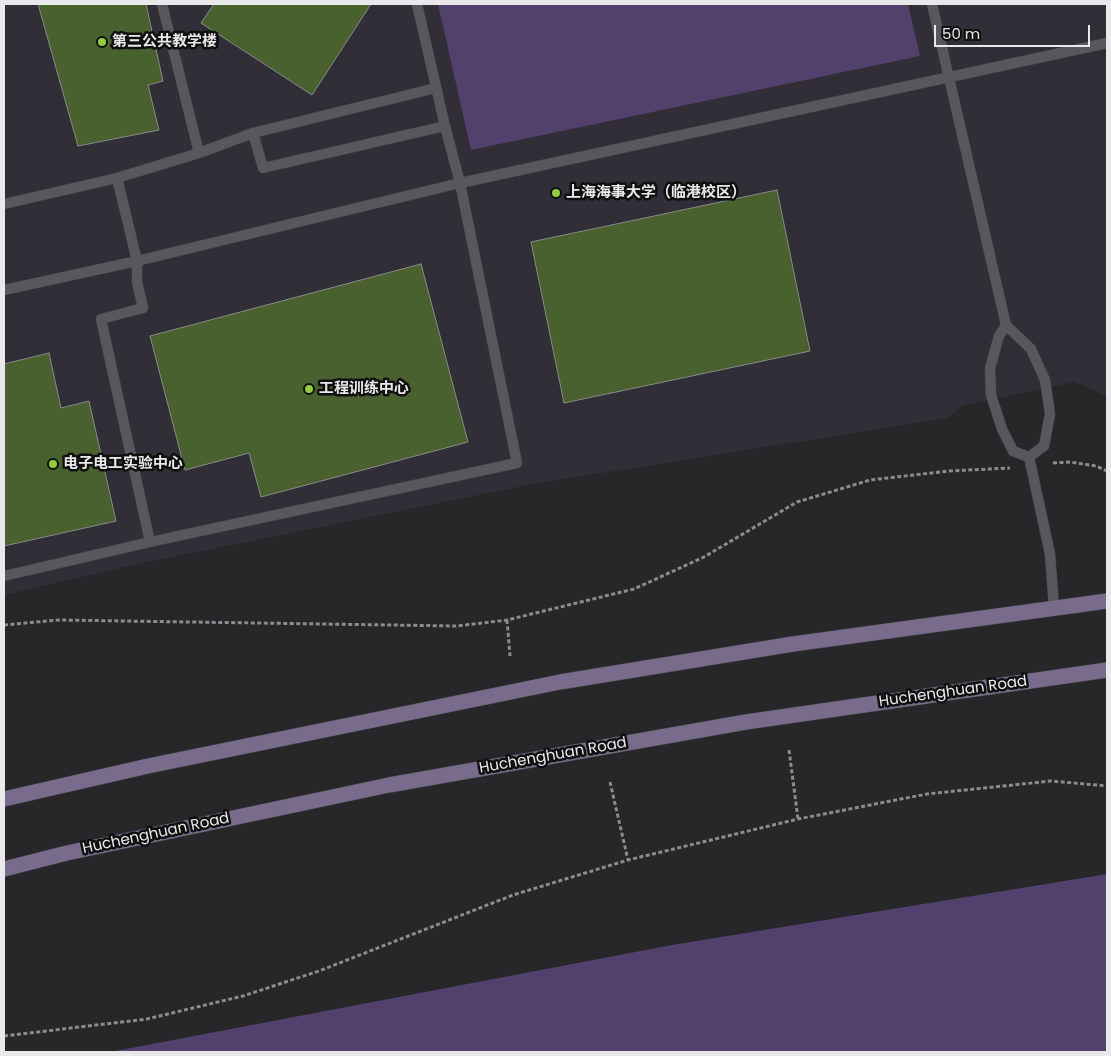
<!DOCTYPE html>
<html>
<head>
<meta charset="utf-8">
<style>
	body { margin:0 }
	#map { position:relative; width:1111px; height:1056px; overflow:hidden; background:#272629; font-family:Poppins,sans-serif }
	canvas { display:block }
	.frame { position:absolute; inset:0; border:5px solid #e9e9eb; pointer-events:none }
	.scale { position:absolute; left:934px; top:25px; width:156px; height:22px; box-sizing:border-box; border:2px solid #e9e9eb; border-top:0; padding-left:6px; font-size:15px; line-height:18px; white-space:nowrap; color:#e9e9eb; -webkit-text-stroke:4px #0f0f10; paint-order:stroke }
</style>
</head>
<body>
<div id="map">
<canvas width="1111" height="1056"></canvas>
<div class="frame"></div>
<div class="scale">50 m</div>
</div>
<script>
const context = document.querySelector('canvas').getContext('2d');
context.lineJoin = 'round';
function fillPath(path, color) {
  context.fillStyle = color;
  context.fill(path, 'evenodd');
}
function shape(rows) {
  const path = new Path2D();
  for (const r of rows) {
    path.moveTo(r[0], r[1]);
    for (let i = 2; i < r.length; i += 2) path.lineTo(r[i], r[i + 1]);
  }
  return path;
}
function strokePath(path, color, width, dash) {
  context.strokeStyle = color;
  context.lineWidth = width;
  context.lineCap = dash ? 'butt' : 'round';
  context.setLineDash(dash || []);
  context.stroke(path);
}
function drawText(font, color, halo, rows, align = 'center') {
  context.font = font + ' Poppins,"Noto Sans SC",sans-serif';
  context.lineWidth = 5;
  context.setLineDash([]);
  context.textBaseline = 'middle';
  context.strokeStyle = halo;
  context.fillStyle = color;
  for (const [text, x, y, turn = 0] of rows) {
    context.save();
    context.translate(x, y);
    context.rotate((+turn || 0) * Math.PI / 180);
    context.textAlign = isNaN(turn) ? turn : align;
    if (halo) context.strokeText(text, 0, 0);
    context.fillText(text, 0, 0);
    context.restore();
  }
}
fillPath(shape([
	[4,4,1107,4,1107,396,1074,382,962,406,948,418,533,484,133,565,4,595]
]), '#312e37');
fillPath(shape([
	[438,4,908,4,920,56,471,150],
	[1107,874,1107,1052,110,1052,672,945]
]), '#52406d');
const building = shape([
	[38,4,146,4,163,81,148,85,159,130,78,146,38,4],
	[214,4,371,4,312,95,201,23,214,4],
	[777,190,810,351,564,403,531,242,777,190],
	[421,264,468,442,261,497,249,453,185,470,150,336,421,264],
	[49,353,61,408,89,401,116,521,4,546,4,364,49,353]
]);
fillPath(building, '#49602f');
strokePath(building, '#898b88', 1);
const lane = shape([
	[162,4,199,153],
	[932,4,1006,325,1031,349,1045,380,1050,414,1044,446,1029,457],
	[253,133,263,168,445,126],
	[117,178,137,261,137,282,143,308,101,319,150,542],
	[4,204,117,178,199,153,253,133,436,88],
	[4,290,137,261,460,183,1107,43],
	[1006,325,999,336,990,368,991,395,1002,429,1013,451,1029,457],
	[1029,457,1050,554,1054,607],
	[4,576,150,542,517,463,460,183,445,126,417,4]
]);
const secondary = shape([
	[4,799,148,766,560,682,793,644,1107,601],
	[4,869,67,853,389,785,746,722,1107,670]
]);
strokePath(lane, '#444345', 11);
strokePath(secondary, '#444345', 16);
strokePath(shape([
	[1053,463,1070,462,1096,466,1107,471],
	[507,620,510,656],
	[4,625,58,620,456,626,507,620,634,589,704,557,797,502,870,480,948,471,1010,468],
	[789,750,798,819],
	[610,782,628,860],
	[4,1036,147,1019,243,996,319,971,513,895,628,860,798,819,927,794,1051,781,1107,786]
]), '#8c8b8e', 3, [4, 2.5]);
strokePath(lane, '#59575b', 10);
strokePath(secondary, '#786b8b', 15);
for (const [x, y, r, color] of [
	[102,42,5,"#92cd3e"],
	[556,193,5,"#92cd3e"],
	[309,389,5,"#92cd3e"],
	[53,464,5,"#92cd3e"]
]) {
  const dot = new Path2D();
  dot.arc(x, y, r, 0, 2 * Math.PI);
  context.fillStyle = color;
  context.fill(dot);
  strokePath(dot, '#0f0f10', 2);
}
drawText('bold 15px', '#e9e9eb', '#0f0f10', [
	["第三公共教学楼",112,42],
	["上海海事大学（临港校区）",566,193],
	["工程训练中心",319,389],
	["电子电工实验中心",63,464]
], 'left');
drawText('15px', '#e9e9eb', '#0f0f10', [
	["Huchenghuan Road",953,692,-8],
	["Huchenghuan Road",553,756,-10],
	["Huchenghuan Road",156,834,-12]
]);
</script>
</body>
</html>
